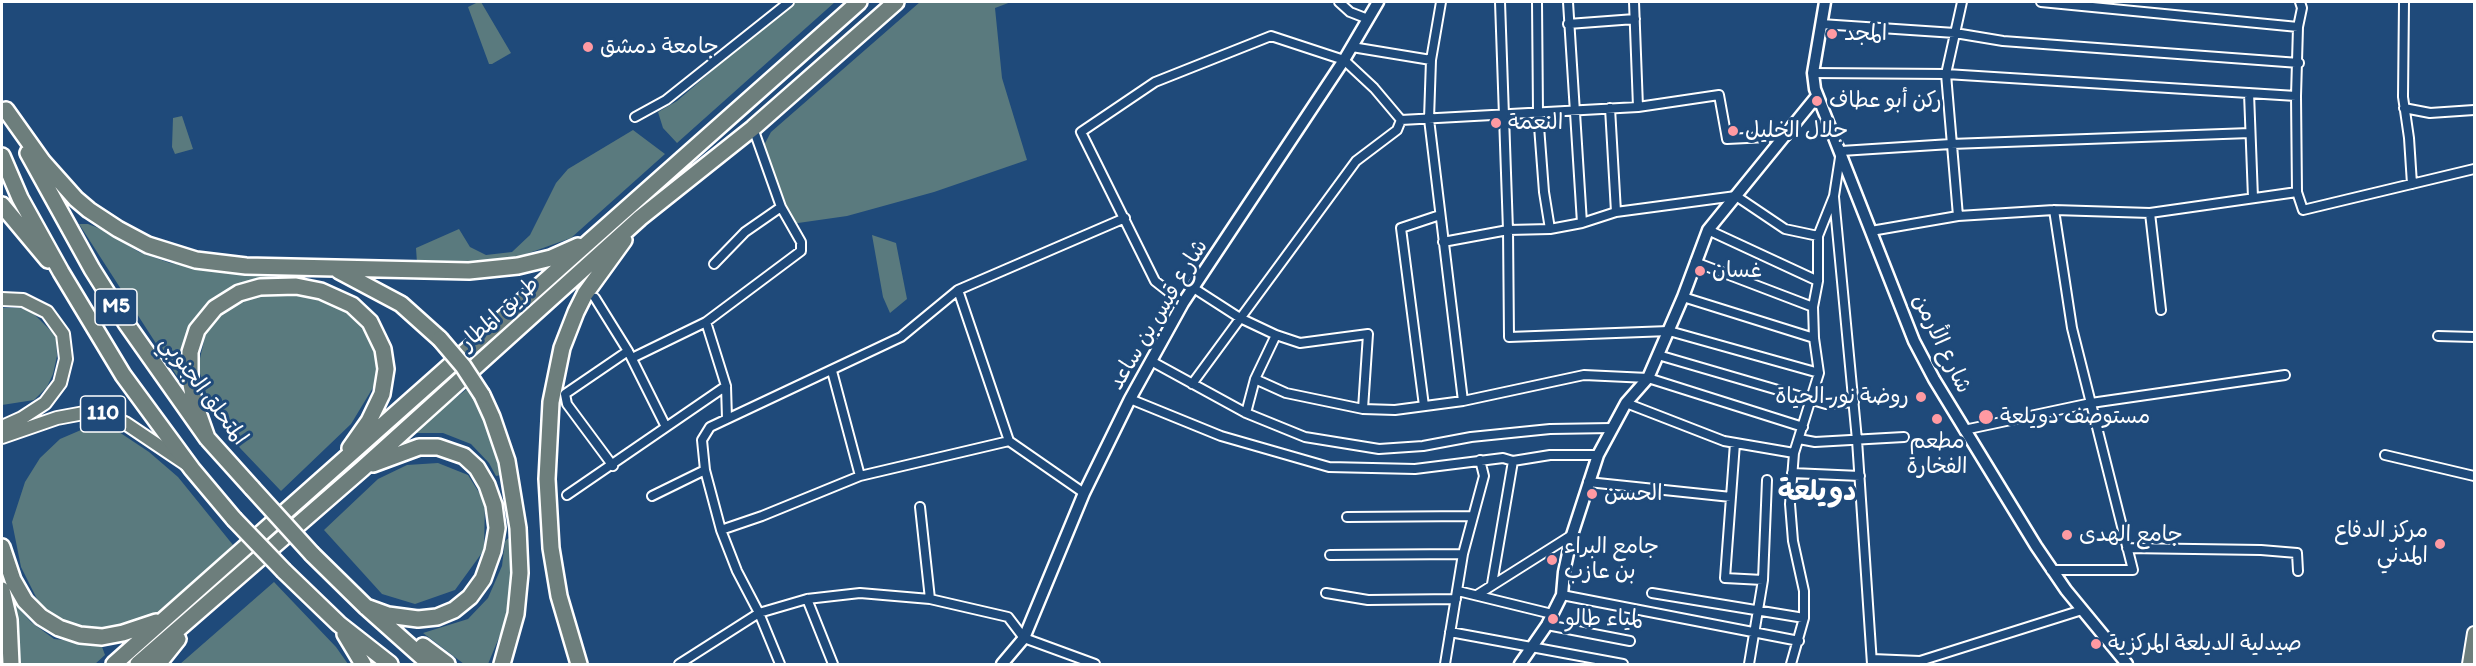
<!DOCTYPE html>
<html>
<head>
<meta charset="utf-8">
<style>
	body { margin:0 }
	#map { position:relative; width:2476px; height:666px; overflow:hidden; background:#1f4a7a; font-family:Itim,sans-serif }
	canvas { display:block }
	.frame { position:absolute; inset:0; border:3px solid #fff; pointer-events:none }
</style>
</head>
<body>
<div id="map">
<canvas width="2476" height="666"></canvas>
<div class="frame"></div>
</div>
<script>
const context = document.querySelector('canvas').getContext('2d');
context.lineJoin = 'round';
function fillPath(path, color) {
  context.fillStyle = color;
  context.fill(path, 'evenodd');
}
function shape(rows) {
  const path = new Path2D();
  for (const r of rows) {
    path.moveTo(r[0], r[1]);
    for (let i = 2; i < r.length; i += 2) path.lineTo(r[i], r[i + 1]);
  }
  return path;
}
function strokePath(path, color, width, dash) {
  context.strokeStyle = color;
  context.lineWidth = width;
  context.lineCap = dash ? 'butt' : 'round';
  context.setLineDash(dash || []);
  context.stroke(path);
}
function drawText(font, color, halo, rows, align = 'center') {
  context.font = font + ' Itim,"Playpen Sans Arabic",sans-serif';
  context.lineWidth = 6;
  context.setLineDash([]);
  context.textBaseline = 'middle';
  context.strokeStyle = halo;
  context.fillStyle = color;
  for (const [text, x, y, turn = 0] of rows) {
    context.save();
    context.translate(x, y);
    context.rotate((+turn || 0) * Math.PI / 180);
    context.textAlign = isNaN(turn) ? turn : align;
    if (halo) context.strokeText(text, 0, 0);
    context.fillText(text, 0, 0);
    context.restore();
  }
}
fillPath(shape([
	[478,2,481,2,511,53,492,64,489,64,468,7],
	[792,2,835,2,677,143,663,128,658,112,677,101],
	[920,2,1011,2,995,8,1002,78,1027,160,934,192,847,216,791,224,763,147,771,132],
	[182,116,193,149,175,154,172,147,173,118],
	[633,130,665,154,571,238,515,258,480,264,417,263,416,248,459,229,470,247,486,255,512,252,530,235,556,183,568,169],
	[79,224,88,224,101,229,139,252,170,263,274,277,272,280,226,290,210,302,198,315,189,334,181,354,177,376],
	[872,235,896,243,907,299,890,313,883,297],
	[300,293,350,308,362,315,379,347,377,381,351,424,281,491,240,448,208,399,198,367,209,319,239,297],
	[2,308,20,308,31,311,56,336,57,356,53,374,47,387,34,400,2,405],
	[467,389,480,410,492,441,501,475,496,476,489,463,471,444,443,433,411,433],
	[81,430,119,432,149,452,178,477,233,545,148,624,75,634,41,607,21,567,12,522,25,482,40,458,60,439],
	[438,463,468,475,485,502,484,550,455,590,415,604,382,594,324,530,378,479,407,465],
	[511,536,511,580,505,623,488,664,464,664,423,633,468,619,488,598,502,566,505,541],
	[274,582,336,647,348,664,180,664],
	[13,602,31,622,54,639,101,644,105,655,95,664,19,664]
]), '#5a7a7e');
const minor = shape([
	[1339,2,1350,12,1368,19],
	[1441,2,1431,60,1429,119,1463,401],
	[1500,2,1508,230,1509,337,1669,331,1819,373],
	[1537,2,1538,113,1544,192,1550,229],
	[1568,2,1582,223],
	[1634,2,1638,107],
	[2041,2,2298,27],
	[2300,2,2302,8,2298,27,2296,96,2297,192,2303,210,2474,169],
	[2404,2,2403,97,2409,138,2412,184],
	[1568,24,1635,19],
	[1821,24,1955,33,2003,41,2299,63],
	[1352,47,1431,60],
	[1813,73,1946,74,2296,96],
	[2249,93,2253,198],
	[1610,108,1616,212],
	[2404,108,2430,113,2474,110],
	[635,117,666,100,789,2],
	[1401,120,1638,107,1719,95,1727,139,1787,136],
	[1834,197,1857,440,1872,664],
	[2150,213,2161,310],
	[1958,216,1946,74,1962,2],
	[1708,230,1818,281],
	[1871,231,1958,216,2054,210,2150,213,2297,192],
	[1443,242,1508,230,1550,229,1582,223,1616,212,1736,196,1785,229,1818,236],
	[1695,262,1813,307],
	[714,264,745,232,781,207],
	[1195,289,1240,318,1276,335,1300,343,1368,334,1363,409],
	[958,290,1009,441,1084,493],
	[1683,297,1814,338],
	[595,298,628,351,666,427],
	[1183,303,1155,281,1081,132,1155,82,1271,36,1344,60,1374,88,1401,120,1397,130,1356,161,1192,384],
	[2438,336,2474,337],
	[1658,355,1826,404,1854,402],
	[632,358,706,322],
	[1151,361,1246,413,1305,437,1379,449,1423,446,1471,437,1550,429,1612,428],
	[832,371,860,476],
	[1255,379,1286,393,1363,409,1395,410,1463,401,1584,375,1648,378,1803,427],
	[1130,399,1221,436,1329,467,1415,469,1503,458,1513,461,1550,455,1598,455],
	[1626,403,1724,441,1794,453],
	[1424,406,1401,228,1440,215],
	[1246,413,1255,379,1276,335],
	[727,419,726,386,706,322,801,251,801,242,781,207,753,128],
	[1964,430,2091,403,2285,375],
	[1799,439,1815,442,1904,437],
	[1735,443,1725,578,1763,580],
	[2385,455,2474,476],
	[613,466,567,404,565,394,628,351],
	[1792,473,1860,476],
	[1588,482,1731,497],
	[567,495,726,386],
	[652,496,705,470],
	[920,507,930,599],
	[1347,517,1473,516],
	[721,530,762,516,860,476,1009,441],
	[2127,548,2261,550,2297,553,2298,571],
	[1330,555,1463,554],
	[2051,570,2133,570,2072,328,2054,210],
	[1492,584,1513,461],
	[1458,591,1552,614],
	[1326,593,1368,600,1456,599],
	[1652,593,1804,618],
	[1477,595,1572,535],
	[1562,595,1799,641],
	[807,599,833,664],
	[1547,625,1630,641],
	[1450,632,1623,664],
	[1872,659,1920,661,2082,610],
	[679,664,759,613,807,599,860,593,930,599,1008,617,1024,638,1095,664],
	[780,664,759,613,737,571,721,530,705,470,702,440,710,427,901,337,958,290,1125,218],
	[1445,664,1463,554,1484,476,1480,460],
	[1749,664,1763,580,1767,480],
	[1791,664,1804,618,1804,591,1793,541,1790,504,1794,453,1819,373,1814,338,1813,307,1818,281,1818,236,1834,196,1841,151,1951,144,2250,133]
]);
const secondary = shape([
	[1825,2,1813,73,1815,89,1914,341,1934,379,2036,546,2066,590,2127,664],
	[1002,664,1024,638,1084,493,1130,399,1183,303,1344,60,1378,2],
	[1520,664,1547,625,1562,595,1564,572,1572,535,1598,455,1626,403,1648,378,1683,297,1708,230,1817,96]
]);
const primary = shape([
	[2,299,23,300,47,312,63,334,66,359,60,383,45,403,22,418,2,427],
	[2,437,57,418,84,413,101,414,125,423,186,464],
	[2469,664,2474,633]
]);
const motorway = shape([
	[6,110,43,162,76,199,89,210,118,229,148,245,196,260,246,266,469,271,518,266,551,258,578,246],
	[28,153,92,269,126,323,207,438,252,488],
	[2,156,20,198,61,272,123,375,192,469,234,519],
	[2,205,48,260],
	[339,271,401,304,440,339],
	[482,395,492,417,507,461,518,528,520,573,516,614,502,664],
	[207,438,194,401,190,379,190,352,197,330,215,308,239,293,260,287,296,286,321,291,352,305,370,322,383,349,386,369,382,394,369,421,350,448],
	[2,547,13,580,25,601,41,617,59,628,80,635,102,637,123,633,156,622],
	[312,554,366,607,430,664],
	[284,571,339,624,390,664],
	[2,590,9,620,11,664],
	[366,607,388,615,418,619,437,617,454,610,470,597,483,579,493,551,497,528,494,505,487,485,477,468,464,456,438,447,419,447,373,464],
	[345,634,363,664],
	[423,646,447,664],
	[114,664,859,2],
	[138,664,362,469,640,218,753,128,896,2],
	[158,664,178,639],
	[579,664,559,596,551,548,547,479,551,402,562,348,576,312,585,294,624,240]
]);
strokePath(minor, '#fff', 12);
strokePath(secondary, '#fff', 15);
strokePath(primary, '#fff', 16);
strokePath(motorway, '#fff', 20);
strokePath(minor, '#1f4a7a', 8);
strokePath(secondary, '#1f4a7a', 10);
strokePath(primary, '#6d7e7c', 12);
strokePath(motorway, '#6d7e7c', 15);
const motorwayBridge = shape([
	[440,339,463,366,482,395],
	[252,488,312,554],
	[234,519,284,571]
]);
strokePath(motorwayBridge, '#fff', 20, []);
strokePath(motorwayBridge, '#6d7e7c', 15);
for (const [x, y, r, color] of [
	[1832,34,6,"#ff9aa2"],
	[588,47,6,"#ff9aa2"],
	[1817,101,6,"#ff9aa2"],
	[1496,123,6,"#ff9aa2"],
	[1733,131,6,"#ff9aa2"],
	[1700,271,6,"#ff9aa2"],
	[1921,397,6,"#ff9aa2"],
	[1986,417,8,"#ff9aa2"],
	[1937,419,6,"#ff9aa2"],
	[1592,494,6,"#ff9aa2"],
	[2067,535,6,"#ff9aa2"],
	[2440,544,6,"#ff9aa2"],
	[1552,560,6,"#ff9aa2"],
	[1553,619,6,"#ff9aa2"],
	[2096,644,6,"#ff9aa2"]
]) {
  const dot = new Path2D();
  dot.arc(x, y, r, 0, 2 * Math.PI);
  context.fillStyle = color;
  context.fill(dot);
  strokePath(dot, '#1f4a7a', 2);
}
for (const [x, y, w] of [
	[116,307,42],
	[103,414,45]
]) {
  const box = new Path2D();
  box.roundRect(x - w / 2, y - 18, w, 36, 4.5);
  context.fillStyle = '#1f4a7a';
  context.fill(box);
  strokePath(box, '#fff', 1.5);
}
drawText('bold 21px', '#fff', null, [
	["M5",116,307],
	["110",103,414]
]);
drawText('22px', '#fff', '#1f4a7a', [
	["المجد",1844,34],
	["جامعة دمشق",600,47],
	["ركن أبو عطاف",1829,101],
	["النعمة",1508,123],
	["جلال الخليل",1745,131],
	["غسان",1712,271],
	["روضة نور الحياة",1909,397,"right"],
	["مستوصف دويلعة",2000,417],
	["مطعم",1937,442,"center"],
	["الفخارة",1937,467,"center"],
	["الحسن",1604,494],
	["مركز الدفاع",2428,531,"right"],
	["المدني",2428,556,"right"],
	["جامع الهدى",2079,535],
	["جامع البراء",1564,547],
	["بن عازب",1564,572],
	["لمياء طالو",1565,619],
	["صيدلية الديلعة المركزية",2108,644]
], 'left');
drawText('22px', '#fff', '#1f4a7a', [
	["طريق المطار",500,314,-42],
	["شارع قيس بن ساعد",1159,315,-59],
	["شارع الأرمن",1941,344,64],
	["المتحلق الجنوبي",203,391,53]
]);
drawText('bold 28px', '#fff', '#1f4a7a', [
	["دويلعة",1817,493]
]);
</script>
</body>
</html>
